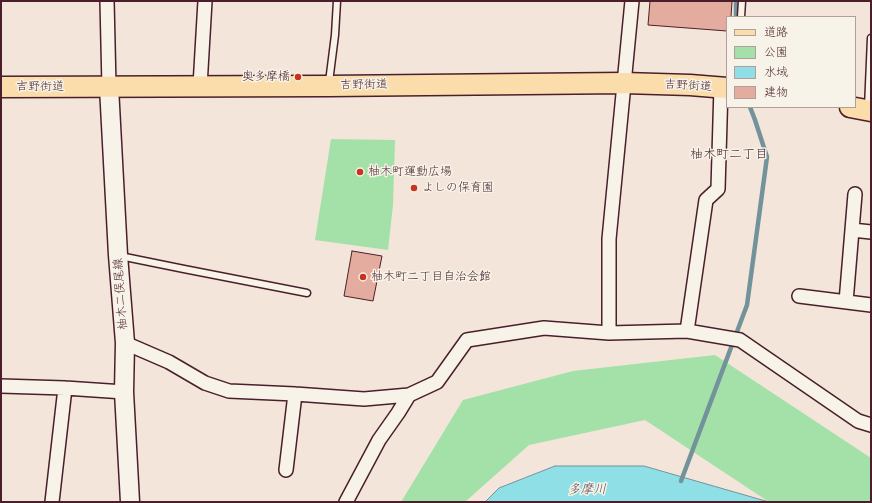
<!DOCTYPE html>
<html>
<head>
<meta charset="utf-8">
<style>
	body { margin:0 }
	#map { position:relative; width:872px; height:503px; overflow:hidden; background:#f3e5d9; font-family:Sriracha,"Klee One",sans-serif }
	canvas { display:block }
	.frame { position:absolute; inset:0; border:2px solid #4a1f2b; pointer-events:none }
	.legend { position:absolute; left:726px; top:16px; width:130px; height:92px; box-sizing:border-box; background:#f7f3e8; border:1px solid #b29e9c; margin:0; padding:5px 7px; list-style:none; font-size:12px; color:#4a1f2b }
	.legend li { display:flex; align-items:center; gap:8px; height:20px }
	.legend b { width:20px; border:1px solid #b29e9c }
</style>
</head>
<body>
<div id="map">
<canvas width="872" height="503"></canvas>
<div class="frame"></div>
<ul class="legend">
<li><b style="height:5px;background:#faddab"></b>道路</li>
<li><b style="height:11px;background:#a4e1a8"></b>公園</li>
<li><b style="height:11px;background:#8fe0e6"></b>水域</li>
<li><b style="height:11px;background:#e4ac9e"></b>建物</li>
</ul>
</div>
<script>
const context = document.querySelector('canvas').getContext('2d');
context.lineJoin = 'round';
function fillPath(path, color) {
  context.fillStyle = color;
  context.fill(path, 'evenodd');
}
function shape(rows) {
  const path = new Path2D();
  for (const r of rows) {
    path.moveTo(r[0], r[1]);
    for (let i = 2; i < r.length; i += 2) path.lineTo(r[i], r[i + 1]);
  }
  return path;
}
function strokePath(path, color, width, dash) {
  context.strokeStyle = color;
  context.lineWidth = width;
  context.lineCap = dash ? 'butt' : 'round';
  context.setLineDash(dash || []);
  context.stroke(path);
}
function drawText(font, color, halo, rows, align = 'center') {
  context.font = font + ' Sriracha,"Klee One",sans-serif';
  context.lineWidth = 3;
  context.setLineDash([]);
  context.textBaseline = 'middle';
  context.strokeStyle = halo;
  context.fillStyle = color;
  for (const [text, x, y, turn = 0] of rows) {
    context.save();
    context.translate(x, y);
    context.rotate((+turn || 0) * Math.PI / 180);
    context.textAlign = isNaN(turn) ? turn : align;
    if (halo) context.strokeText(text, 0, 0);
    context.fillText(text, 0, 0);
    context.restore();
  }
}
fillPath(shape([
	[331,139,395,140,393,205,388,250,315,240],
	[715,355,871,458,871,502,769,502,645,420,529,445,465,502,401,502,463,400,573,371]
]), '#a4e1a8');
const water = shape([
	[555,466,644,466,769,502,485,502,499,488,555,466]
]);
fillPath(water, '#8fe0e6');
strokePath(water, '#73939b', 1);
strokePath(shape([
	[736,17,736,1],
	[681,481,747,305,767,157,755,120,750,107]
]), '#73939b', 4.5);
const building = shape([
	[650,1,732,1,731,17,727,17,727,31,648,25,650,1],
	[352,251,382,256,373,301,344,296,352,251]
]);
fillPath(building, '#e4ac9e');
strokePath(building, '#4a1f2b', 1);
const lane = shape([
	[741,17,742,1],
	[329,82,335,35,337,1],
	[868,108,871,38],
	[120,256,184,269,307,293]
]);
const street = shape([
	[107,1,109,87],
	[200,86,205,1],
	[852,230,871,232],
	[799,296,871,305],
	[846,302,855,194],
	[687,331,706,200,718,189,721,87],
	[609,333,609,239,632,1],
	[125,343,169,362,205,383,229,391,295,394,364,399,409,395,437,382,467,340,544,328,609,333,687,331,740,340,858,421,871,425],
	[1,386,65,388,124,392],
	[286,470,295,394],
	[52,502,65,388],
	[346,502,379,440,398,413,409,395]
]);
const secondary = shape([
	[109,87,118,255,125,343,124,392,130,502]
]);
const primary = shape([
	[1,87,328,86,624,83,690,85,727,88],
	[850,107,871,111]
]);
strokePath(lane, '#4a1f2b', 9);
strokePath(street, '#4a1f2b', 16);
strokePath(secondary, '#4a1f2b', 21);
strokePath(primary, '#4a1f2b', 23);
strokePath(lane, '#f7f3e8', 6);
strokePath(street, '#f7f3e8', 13);
strokePath(secondary, '#f7f3e8', 18);
strokePath(primary, '#faddab', 20);
for (const [x, y, r, color] of [
	[298,77,4,"#c8321e"],
	[360,172,4,"#c8321e"],
	[414,188,4,"#c8321e"],
	[363,277,4,"#c8321e"]
]) {
  const dot = new Path2D();
  dot.arc(x, y, r, 0, 2 * Math.PI);
  context.fillStyle = color;
  context.fill(dot);
  strokePath(dot, '#f7f3e8', 1.5);
}
drawText('12px', '#4a1f2b', '#f7f3e8', [
	["奥多摩橋",290,77,"right"],
	["柚木町運動広場",368,172],
	["よしの保育園",422,188],
	["柚木町二丁目自治会館",371,277]
], 'left');
drawText('12px', '#4a1f2b', '#f7f3e8', [
	["吉野街道",364,85,-1],
	["吉野街道",688,86,3],
	["吉野街道",40,87],
	["柚木二俣尾線",121,294,-94]
]);
drawText('13px', '#4a1f2b', '#f7f3e8', [
	["柚木町二丁目",729,155]
]);
drawText('italic 13px', '#5b4f5a', '#f7f3e8', [
	["多摩川",587,490,-1]
]);
</script>
</body>
</html>
